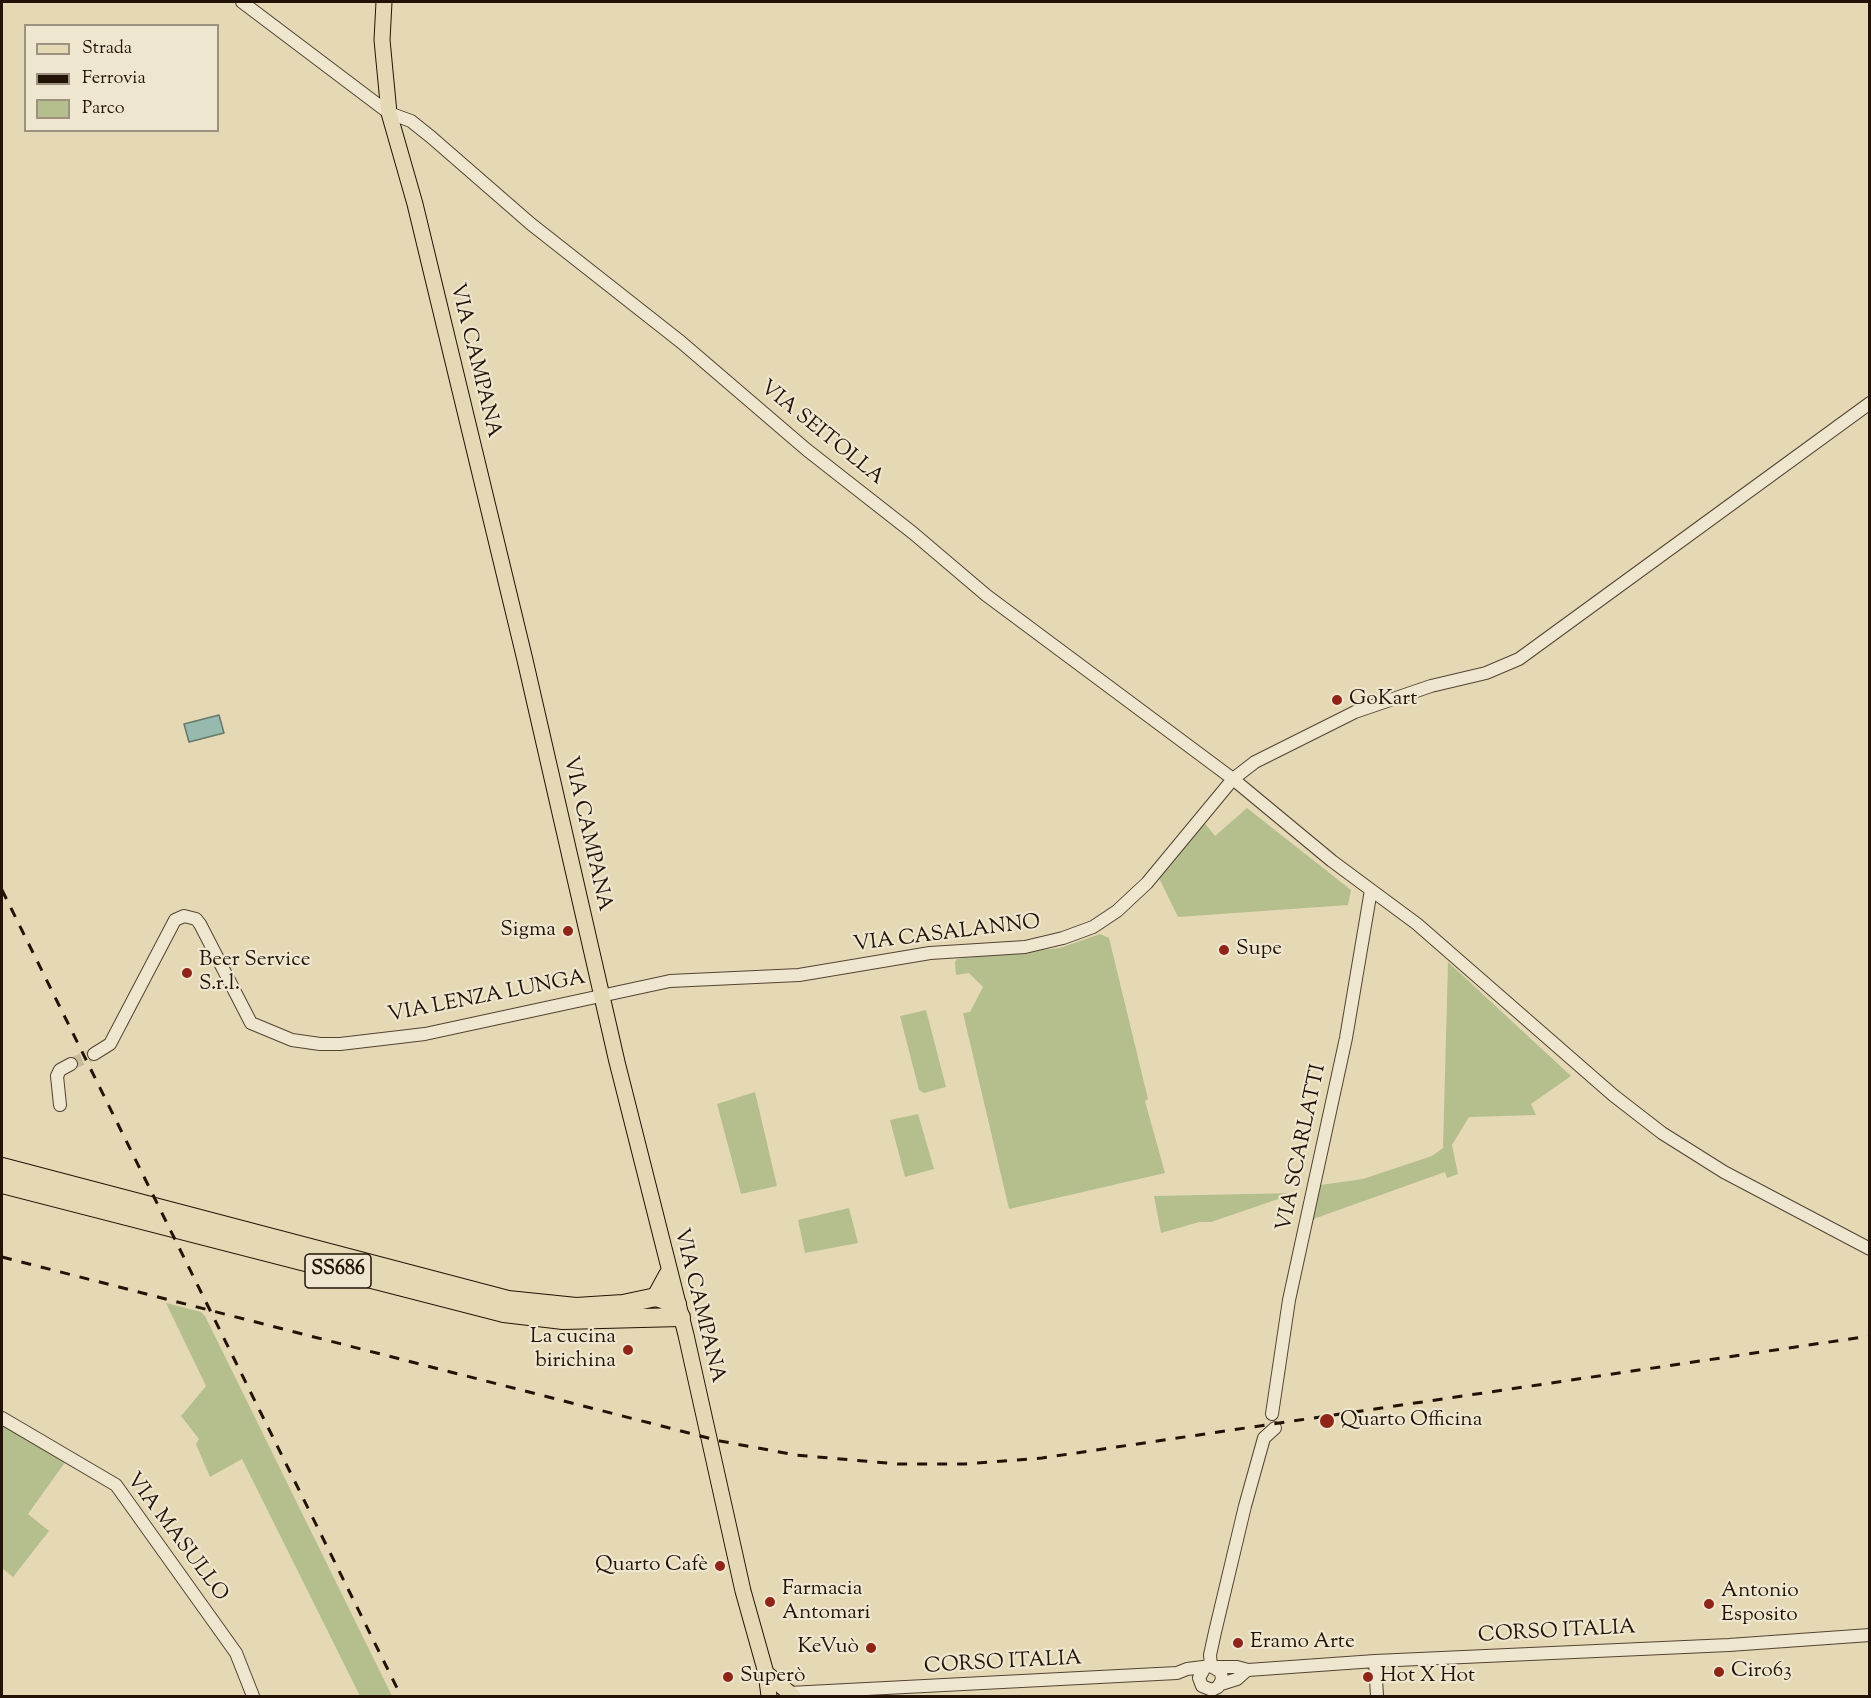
<!DOCTYPE html>
<html>
<head>
<meta charset="utf-8">
<style>
	body { margin:0 }
	#map { position:relative; width:1871px; height:1698px; overflow:hidden; background:#e5d8b5; font-family:"Sorts Mill Goudy",serif }
	canvas { display:block }
	.frame { position:absolute; inset:0; border:3px solid #221306; pointer-events:none }
	.legend { position:absolute; left:24px; top:24px; width:195px; height:108px; box-sizing:border-box; background:#eee6cf; border:2px solid #9c927f; margin:0; padding:8px 10px; list-style:none; font-size:18px; color:#221306 }
	.legend li { display:flex; align-items:center; gap:12px; height:30px }
	.legend b { width:30px; border:2px solid #9c927f }
</style>
</head>
<body>
<div id="map">
<canvas width="1871" height="1698"></canvas>
<div class="frame"></div>
<ul class="legend">
<li><b style="height:8px;background:#e5d8b5"></b>Strada</li>
<li><b style="height:8px;background:#221306"></b>Ferrovia</li>
<li><b style="height:16px;background:#b4bf8d"></b>Parco</li>
</ul>
</div>
<script>
const context = document.querySelector('canvas').getContext('2d');
context.lineJoin = 'round';
function fillPath(path, color) {
  context.fillStyle = color;
  context.fill(path, 'evenodd');
}
function shape(rows) {
  const path = new Path2D();
  for (const r of rows) {
    path.moveTo(r[0], r[1]);
    for (let i = 2; i < r.length; i += 2) path.lineTo(r[i], r[i + 1]);
  }
  return path;
}
function strokePath(path, color, width, dash) {
  context.strokeStyle = color;
  context.lineWidth = width;
  context.lineCap = dash ? 'butt' : 'round';
  context.setLineDash(dash || []);
  context.stroke(path);
}
function drawText(font, color, halo, rows, align = 'center') {
  context.font = font + ' "Sorts Mill Goudy",serif';
  context.lineWidth = 4.5;
  context.setLineDash([]);
  context.textBaseline = 'middle';
  context.strokeStyle = halo;
  context.fillStyle = color;
  for (const [text, x, y, turn = 0] of rows) {
    context.save();
    context.translate(x, y);
    context.rotate((+turn || 0) * Math.PI / 180);
    context.textAlign = isNaN(turn) ? turn : align;
    if (halo) context.strokeText(text, 0, 0);
    context.fillText(text, 0, 0);
    context.restore();
  }
}
fillPath(shape([
	[1247,808,1351,890,1348,905,1178,917,1158,876,1203,821,1215,836],
	[1100,934,1109,938,1148,1099,1145,1101,1165,1173,1009,1209,963,1013,970,1012,983,987,969,973,956,975,955,962,957,959,1060,948],
	[1448,962,1571,1076,1531,1104,1536,1115,1469,1117,1452,1145,1458,1174,1447,1178,1445,1172,1316,1218,1310,1223,1321,1185,1363,1179,1432,1156,1443,1148],
	[926,1010,946,1087,924,1093,919,1090,900,1016],
	[755,1092,777,1186,741,1194,717,1104],
	[918,1114,934,1169,905,1177,890,1120],
	[1296,1193,1211,1222,1199,1222,1161,1233,1154,1196],
	[849,1208,858,1243,805,1253,798,1220],
	[166,1303,201,1312,205,1316,392,1696,360,1696,242,1459,210,1477,196,1444,199,1439,181,1416,206,1386],
	[2,1424,66,1461,28,1514,49,1531,13,1577,2,1568]
]), '#b4bf8d');
const water = shape([
	[219,715,224,733,189,742,184,724,219,715]
]);
fillPath(water, '#96baae');
strokePath(water, '#68776b', 1.5);
strokePath(shape([
	[71,1064,94,1054]
]), '#c8ba9b', 12, [12, 6]);
const minor = shape([
	[242,2,389,113,411,121,431,137,531,224,681,342,807,450,913,533,986,595,1233,779,1332,861,1417,924,1613,1095,1662,1133,1724,1172,1870,1249],
	[94,1054,110,1044,175,920,184,916,196,919,200,924,251,1023,292,1040,320,1044,340,1044,425,1034,670,981,799,975,930,953,1025,947,1063,938,1093,927,1117,911,1147,883,1233,779,1255,762,1355,712,1431,686,1486,673,1519,659,1870,403],
	[60,1105,57,1076,60,1070,71,1064],
	[1272,1414,1289,1300,1346,1038,1371,890],
	[2,1418,116,1485,236,1653,253,1696],
	[1375,1661,1377,1696],
	[1211,1666,1210,1655,1215,1632,1245,1506,1264,1438,1275,1428],
	[1215,1667,1237,1667,1248,1670,1375,1661,1729,1645,1870,1635],
	[1221,1684,1237,1679,1247,1670],
	[789,1693,1177,1673,1187,1669,1211,1666,1221,1672,1222,1680,1218,1687,1212,1690,1202,1686,1199,1678,1204,1669]
]);
const major = shape([
	[384,2,382,40,389,113,415,204,525,660,617,1062,686,1335,743,1591,766,1673,769,1696],
	[766,1673,793,1696]
]);
const highway = shape([
	[2,1167,508,1300,576,1307,623,1304,656,1297],
	[2,1184,504,1313,563,1320,681,1317],
	[656,1297,668,1275],
	[656,1297,677,1304]
]);
strokePath(minor, '#534432', 14);
strokePath(major, '#221306', 17);
strokePath(highway, '#221306', 20);
strokePath(minor, '#eee6cf', 12);
strokePath(major, '#e5d8b5', 15);
strokePath(highway, '#e5d8b5', 18);
strokePath(shape([
	[2,890,401,1696],
	[2,1257,720,1441,796,1455,898,1464,965,1464,1042,1458,1870,1336]
]), '#221306', 3, [10, 10]);
for (const [x, y, r, color] of [
	[1337,700,6,"#8f2418"],
	[568,931,6,"#8f2418"],
	[1224,950,6,"#8f2418"],
	[187,973,6,"#8f2418"],
	[628,1350,6,"#8f2418"],
	[1327,1421,8,"#8f2418"],
	[720,1566,6,"#8f2418"],
	[770,1602,6,"#8f2418"],
	[1709,1604,6,"#8f2418"],
	[1238,1643,6,"#8f2418"],
	[871,1648,6,"#8f2418"],
	[1719,1672,6,"#8f2418"],
	[728,1677,6,"#8f2418"],
	[1368,1677,6,"#8f2418"]
]) {
  const dot = new Path2D();
  dot.arc(x, y, r, 0, 2 * Math.PI);
  context.fillStyle = color;
  context.fill(dot);
  strokePath(dot, '#eee6cf', 2);
}
for (const [x, y, w] of [
	[338,1271,66]
]) {
  const box = new Path2D();
  box.roundRect(x - w / 2, y - 17, w, 34, 4.5);
  context.fillStyle = '#eee6cf';
  context.fill(box);
  strokePath(box, '#221306', 1.5);
}
drawText('bold 20px', '#221306', null, [
	["SS686",338,1271]
]);
drawText('21px', '#221306', '#eee6cf', [
	["VIA CAMPANA",474,361,76],
	["VIA SEITOLLA",821,434,39],
	["VIA CAMPANA",586,834,77],
	["VIA CASALANNO",947,935,-7],
	["VIA LENZA LUNGA",487,998,-11],
	["VIA SCARLATTI",1303,1148,-78],
	["VIA CAMPANA",698,1306,76],
	["VIA MASULLO",176,1538,53],
	["CORSO ITALIA",1557,1633,-3],
	["CORSO ITALIA",1003,1664,-3]
]);
drawText('21px', '#221306', '#eee6cf', [
	["GoKart",1349,700],
	["Sigma",556,931,"right"],
	["Supe",1236,950],
	["Beer Service",199,961],
	["S.r.l.",199,985],
	["La cucina",616,1338,"right"],
	["birichina",616,1362,"right"],
	["Quarto Officina",1340,1421],
	["Quarto Cafè",708,1566,"right"],
	["Farmacia",782,1590],
	["Antomari",782,1614],
	["Antonio",1721,1592],
	["Esposito",1721,1616],
	["Eramo Arte",1250,1643],
	["KeVuò",859,1648,"right"],
	["Ciro63",1731,1672],
	["Superò",740,1677],
	["Hot X Hot",1380,1677]
], 'left');
</script>
</body>
</html>
